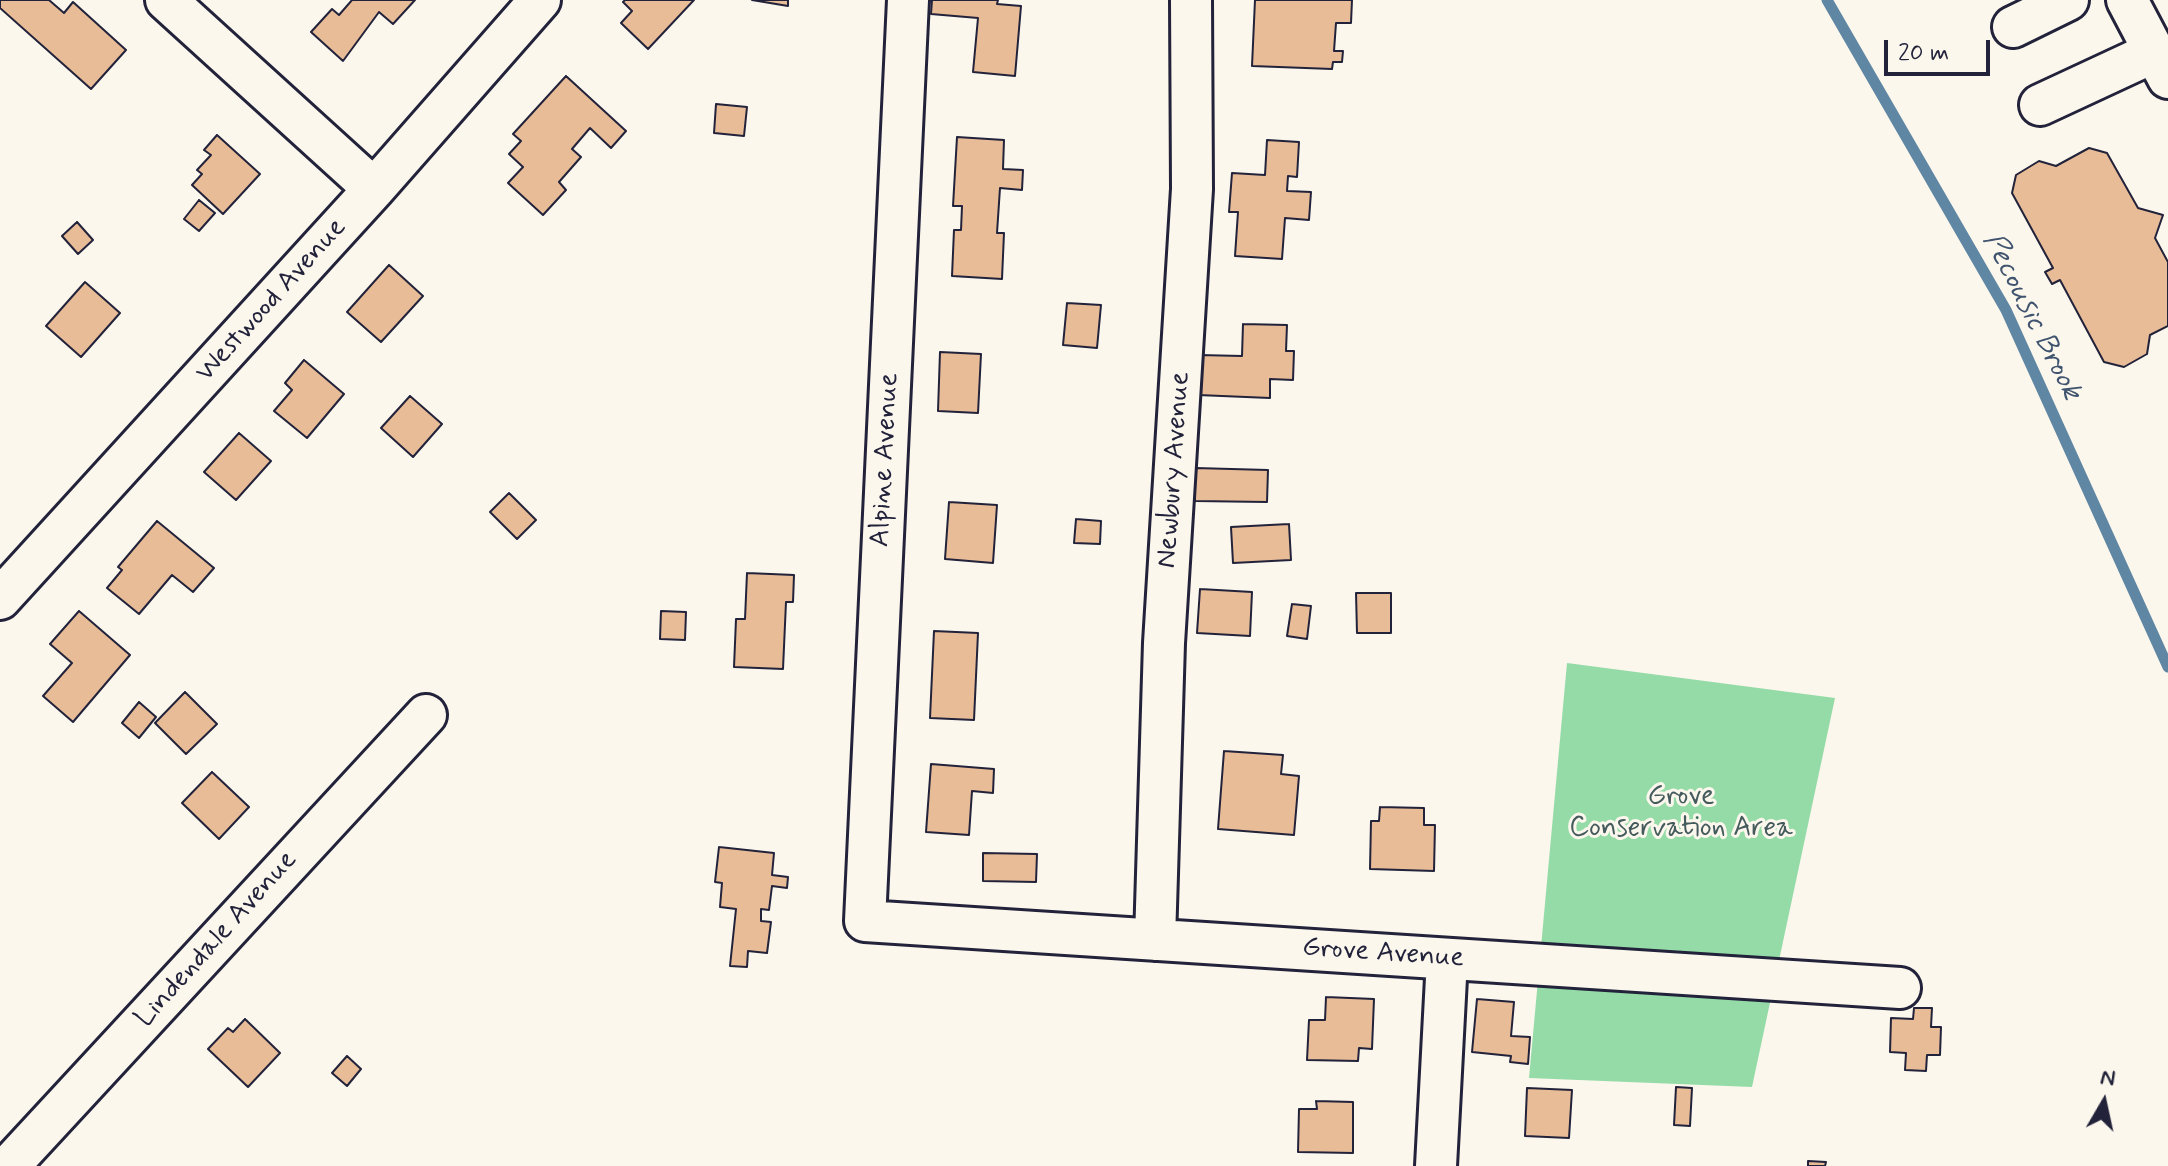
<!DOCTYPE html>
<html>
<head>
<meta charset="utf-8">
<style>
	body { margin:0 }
	#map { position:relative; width:2168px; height:1166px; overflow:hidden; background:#fbf7ec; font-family:Mynerve,sans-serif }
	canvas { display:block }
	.north { position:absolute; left:2064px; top:1062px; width:80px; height:80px; -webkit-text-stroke:6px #fbf7ec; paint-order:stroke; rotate:9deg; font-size:22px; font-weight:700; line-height:32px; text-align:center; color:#22223b }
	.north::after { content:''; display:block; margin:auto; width:28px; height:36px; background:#22223b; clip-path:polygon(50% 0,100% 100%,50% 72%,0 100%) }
	.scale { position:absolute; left:1884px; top:40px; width:106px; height:36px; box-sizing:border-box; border:4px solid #22223b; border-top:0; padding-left:10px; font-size:24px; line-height:28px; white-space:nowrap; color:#22223b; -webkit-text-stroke:6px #fbf7ec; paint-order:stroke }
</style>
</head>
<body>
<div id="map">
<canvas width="2168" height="1166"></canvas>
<div class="north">N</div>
<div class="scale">20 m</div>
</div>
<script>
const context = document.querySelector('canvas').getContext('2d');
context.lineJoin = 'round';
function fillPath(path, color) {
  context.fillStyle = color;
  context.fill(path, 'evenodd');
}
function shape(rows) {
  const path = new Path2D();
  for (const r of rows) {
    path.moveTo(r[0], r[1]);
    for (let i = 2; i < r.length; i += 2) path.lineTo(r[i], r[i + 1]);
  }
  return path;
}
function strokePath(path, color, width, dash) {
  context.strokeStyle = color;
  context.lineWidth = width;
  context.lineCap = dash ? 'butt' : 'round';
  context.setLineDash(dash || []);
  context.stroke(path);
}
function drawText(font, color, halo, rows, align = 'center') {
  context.font = font + ' Mynerve,sans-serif';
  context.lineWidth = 6;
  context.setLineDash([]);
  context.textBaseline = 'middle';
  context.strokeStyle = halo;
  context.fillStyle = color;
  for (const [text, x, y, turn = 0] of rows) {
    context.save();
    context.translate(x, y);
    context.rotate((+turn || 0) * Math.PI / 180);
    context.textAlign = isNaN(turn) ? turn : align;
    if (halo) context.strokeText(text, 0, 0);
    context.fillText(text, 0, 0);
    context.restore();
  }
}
fillPath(shape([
	[1567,663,1835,698,1752,1087,1529,1078]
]), '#95dba8');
strokePath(shape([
	[1827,0,2006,310,2168,667]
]), '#5f86a3', 11);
const building = shape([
	[0,0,49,0,64,13,73,2,126,50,91,89,0,8,0,0],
	[352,0,415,0,393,24,379,12,343,61,311,32,332,9,339,15,352,0],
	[625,0,694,0,648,49,621,23,632,11,623,2,625,0],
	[752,0,788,0,788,6,752,0],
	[932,0,998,0,997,4,1021,6,1015,76,973,72,978,18,931,14,932,0],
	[1255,0,1352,0,1351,23,1336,23,1334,51,1343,51,1342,62,1333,62,1332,69,1252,66,1255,0],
	[566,76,626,131,611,148,590,128,572,149,581,157,559,182,566,190,543,215,508,183,523,167,509,154,521,141,513,134,566,76],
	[716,104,747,107,744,136,714,133,716,104],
	[217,135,260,174,223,214,192,185,202,174,197,170,211,155,204,150,217,135],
	[957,137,1004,140,1003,169,1023,170,1022,190,1000,188,997,233,1004,233,1002,279,952,276,954,230,961,230,962,206,953,206,957,137],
	[1267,140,1299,142,1297,177,1288,176,1287,191,1311,192,1309,220,1285,218,1282,259,1235,256,1238,212,1229,212,1232,173,1265,175,1267,140],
	[2089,148,2107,153,2138,208,2163,215,2155,238,2168,262,2168,326,2150,335,2147,354,2124,367,2104,362,2060,280,2052,284,2045,272,2053,268,2012,193,2016,175,2039,161,2056,166,2089,148],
	[199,200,215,213,199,231,184,219,199,200],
	[77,222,93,240,78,254,62,236,77,222],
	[389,265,423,296,381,342,347,312,389,265],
	[85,282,120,313,81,357,46,326,85,282],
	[1067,303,1101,305,1097,348,1063,345,1067,303],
	[1243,324,1287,325,1286,351,1294,351,1293,380,1270,379,1270,398,1198,395,1199,355,1242,356,1243,324],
	[940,352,981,354,978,413,938,411,940,352],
	[304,360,344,394,307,438,274,411,292,390,285,383,304,360],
	[410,396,442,424,413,457,381,428,410,396],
	[239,433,271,461,236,500,204,472,239,433],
	[1195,468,1268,470,1267,502,1195,501,1195,468],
	[509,493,536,520,517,539,490,512,509,493],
	[949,502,997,505,993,563,945,559,949,502],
	[1076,519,1101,521,1100,544,1074,543,1076,519],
	[157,521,214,568,193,592,172,575,139,614,107,588,122,570,118,567,157,521],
	[1289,524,1291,560,1233,563,1231,527,1289,524],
	[747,573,794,575,793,602,786,602,783,669,734,667,736,619,745,619,747,573],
	[1200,589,1252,592,1250,636,1197,633,1200,589],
	[1356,593,1391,593,1391,633,1357,633,1356,593],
	[1292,604,1311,606,1307,639,1287,636,1292,604],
	[79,611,130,655,73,722,43,696,72,663,50,644,79,611],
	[661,611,686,612,685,640,660,639,661,611],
	[934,631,978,633,974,720,930,718,934,631],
	[185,692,217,724,186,754,155,723,185,692],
	[139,702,156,717,139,738,122,723,139,702],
	[1224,751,1283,755,1281,774,1299,776,1294,835,1218,829,1224,751],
	[931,764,994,769,993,793,972,791,969,835,926,832,931,764],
	[212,772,249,807,219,839,182,803,212,772],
	[1380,807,1424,808,1424,825,1435,825,1434,871,1370,869,1371,821,1379,821,1380,807],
	[719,847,774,853,772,875,788,877,787,888,772,886,769,910,761,909,761,921,771,922,767,953,748,951,747,967,730,966,736,909,720,907,722,883,715,882,719,847],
	[983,853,1037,854,1036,882,983,881,983,853],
	[1326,997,1374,999,1372,1049,1359,1048,1358,1061,1307,1060,1309,1020,1325,1020,1326,997],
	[1477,999,1514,1002,1511,1036,1530,1037,1528,1064,1510,1062,1511,1056,1472,1052,1477,999],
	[1914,1008,1932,1008,1931,1027,1941,1027,1940,1055,1927,1055,1926,1071,1905,1070,1906,1053,1890,1052,1891,1018,1913,1019,1914,1008],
	[245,1019,280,1053,248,1087,208,1049,228,1028,233,1032,245,1019],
	[347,1056,361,1069,347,1086,332,1073,347,1056],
	[1676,1087,1692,1088,1690,1126,1674,1125,1676,1087],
	[1527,1088,1572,1090,1569,1138,1525,1136,1527,1088],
	[1316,1101,1353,1102,1353,1153,1298,1152,1299,1109,1317,1109,1316,1101],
	[1808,1161,1826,1162,1825,1166,1808,1166,1808,1161]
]);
fillPath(building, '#e7bc97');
strokePath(building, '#22223b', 2);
const minor = shape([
	[166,0,374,189],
	[908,0,865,921,1900,988],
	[2127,0,2168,78],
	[2013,27,2068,0],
	[2040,105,2154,52],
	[0,599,374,189,540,0],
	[1155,940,1164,643,1192,189,1191,0],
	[9,1166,426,715],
	[1436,1166,1447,959]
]);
strokePath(minor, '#22223b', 46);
strokePath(minor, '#fbf7ec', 40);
drawText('28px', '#22223b', '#fbf7ec', [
	["Westwood Avenue",272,301,-48],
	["Alpine Avenue",886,460,-87],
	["Newbury Avenue",1175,470,-86],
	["Lindendale Avenue",217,940,-48],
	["Grove Avenue",1383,954,4]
]);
drawText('28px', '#445a5c', '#fbf7ec', [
	["Grove",1681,797],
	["Conservation Area",1681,829]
]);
drawText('italic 30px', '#40546f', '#fbf7ec', [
	["Pecousic Brook",2031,317,63]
]);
</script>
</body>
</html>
